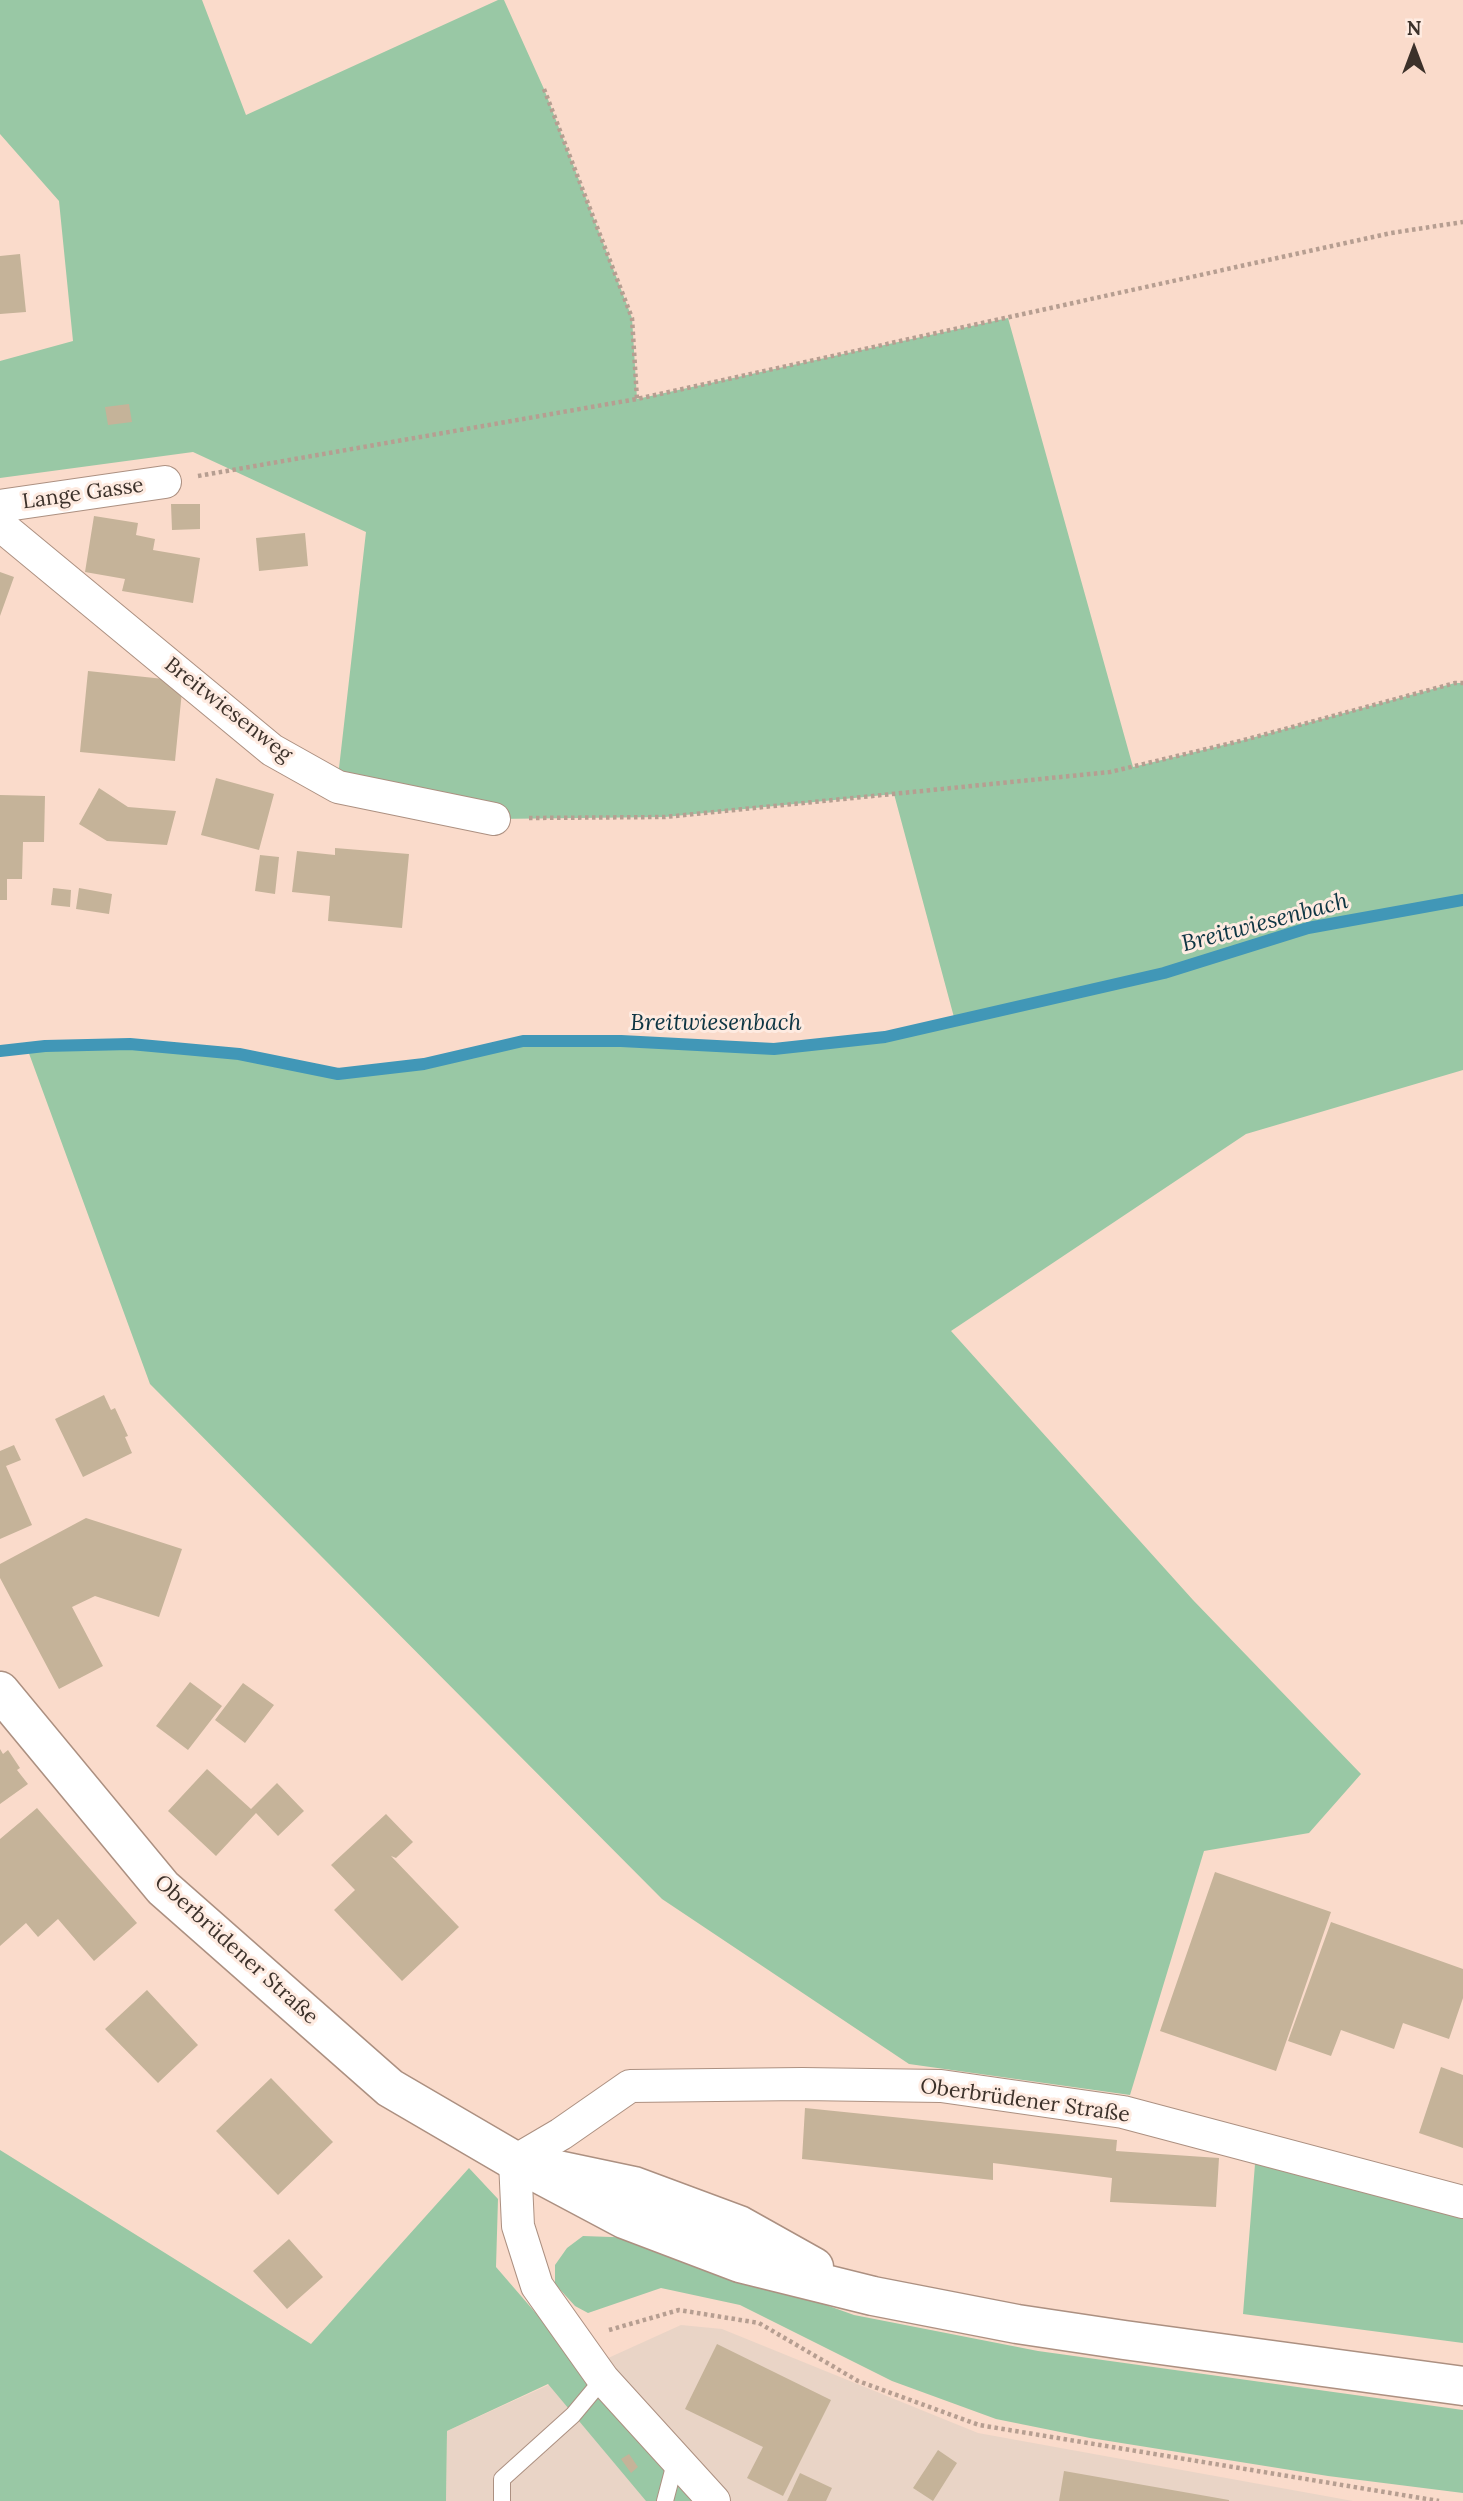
<!DOCTYPE html>
<html>
<head>
<meta charset="utf-8">
<style>
	body { margin:0 }
	#map { position:relative; width:1463px; height:2501px; overflow:hidden; background:#fadbcb; font-family:Lora,serif }
	canvas { display:block }
	.north { position:absolute; left:1379px; top:14px; width:70px; height:70px; -webkit-text-stroke:5px #feebe1; paint-order:stroke; rotate:0deg; font-size:19px; font-weight:700; line-height:28px; text-align:center; color:#3c312a }
	.north::after { content:''; display:block; margin:auto; width:24px; height:32px; background:#3c312a; clip-path:polygon(50% 0,100% 100%,50% 72%,0 100%) }
</style>
</head>
<body>
<div id="map">
<canvas width="1463" height="2501"></canvas>
<div class="north">N</div>
</div>
<script>
const context = document.querySelector('canvas').getContext('2d');
context.lineJoin = 'round';
function fillPath(path, color) {
  context.fillStyle = color;
  context.fill(path, 'evenodd');
}
function shape(rows) {
  const path = new Path2D();
  for (const r of rows) {
    path.moveTo(r[0], r[1]);
    for (let i = 2; i < r.length; i += 2) path.lineTo(r[i], r[i + 1]);
  }
  return path;
}
function strokePath(path, color, width, dash) {
  context.strokeStyle = color;
  context.lineWidth = width;
  context.lineCap = dash ? 'butt' : 'round';
  context.setLineDash(dash || []);
  context.stroke(path);
}
function drawText(font, color, halo, rows, align = 'center') {
  context.font = font + ' Lora,serif';
  context.lineWidth = 6;
  context.setLineDash([]);
  context.textBaseline = 'middle';
  context.strokeStyle = halo;
  context.fillStyle = color;
  for (const [text, x, y, turn = 0] of rows) {
    context.save();
    context.translate(x, y);
    context.rotate((+turn || 0) * Math.PI / 180);
    context.textAlign = isNaN(turn) ? turn : align;
    if (halo) context.strokeText(text, 0, 0);
    context.fillText(text, 0, 0);
    context.restore();
  }
}
fillPath(shape([
	[681,2325,722,2329,978,2433,1353,2501,446,2501,447,2431]
]), '#e9d4c6');
fillPath(shape([
	[0,0,202,0,246,115,498,0,504,0,544,89,632,318,637,399,1008,318,1133,767,1244,740,1455,683,1463,683,1463,1070,1246,1134,951,1331,1193,1600,1361,1774,1309,1833,1204,1851,1130,2095,909,2064,662,1899,150,1384,27,1048,130,1044,239,1054,338,1074,424,1064,523,1041,621,1041,774,1049,885,1037,955,1021,894,794,665,817,494,819,460,811,335,803,366,532,193,452,0,478,0,361,73,341,59,201,0,134],
	[0,2150,311,2344,469,2168,498,2199,496,2267,698,2501,646,2501,548,2384,447,2431,446,2501,0,2501],
	[1255,2164,1463,2218,1463,2343,1243,2314],
	[583,2236,639,2238,854,2315,1038,2351,1463,2410,1463,2493,1328,2476,1090,2438,996,2419,892,2381,740,2305,661,2288,588,2313,575,2306,555,2284,555,2265,567,2248]
]), '#99c8a5');
strokePath(shape([
	[0,1051,45,1046,130,1044,239,1054,338,1074,424,1064,523,1041,621,1041,774,1049,885,1037,1164,973,1308,928,1463,900]
]), '#4197b7', 12);
fillPath(shape([
	[20,254,26,312,0,314,0,256],
	[129,404,132,422,108,425,105,407],
	[171,504,200,504,200,529,172,530],
	[94,516,138,523,136,535,155,539,153,550,200,558,193,603,122,591,125,579,85,572],
	[305,533,308,566,259,571,256,538],
	[0,572,14,577,0,616],
	[88,671,183,681,175,761,80,752],
	[216,778,274,794,259,850,201,835],
	[99,788,128,807,176,811,167,845,107,841,79,824],
	[0,795,45,796,44,842,23,842,22,879,7,879,7,900,0,900],
	[335,848,409,854,402,928,328,921,330,896,292,892,297,851,335,855],
	[260,855,279,857,275,894,255,891],
	[53,888,71,890,70,907,51,905],
	[79,888,112,894,109,914,76,909],
	[104,1395,111,1410,115,1408,128,1436,125,1437,132,1453,83,1477,55,1419],
	[14,1445,21,1460,6,1466,32,1525,0,1539,0,1451],
	[86,1518,182,1549,159,1617,95,1596,72,1607,103,1666,59,1689,0,1578,0,1564],
	[190,1682,222,1706,188,1750,156,1726],
	[243,1683,274,1705,245,1743,215,1720],
	[0,1749,3,1754,8,1750,20,1768,17,1770,28,1784,0,1804],
	[207,1769,251,1809,277,1783,304,1811,278,1836,256,1813,216,1856,168,1811],
	[37,1808,137,1923,94,1961,58,1919,38,1937,26,1923,0,1946,0,1839],
	[386,1814,413,1842,396,1858,391,1856,459,1927,402,1981,334,1910,355,1890,331,1865],
	[1215,1872,1331,1912,1276,2071,1160,2031],
	[1331,1922,1463,1969,1463,1998,1449,2039,1403,2023,1394,2049,1341,2030,1331,2056,1288,2041],
	[147,1990,198,2045,158,2083,105,2029],
	[1441,2067,1463,2075,1463,2148,1419,2133],
	[271,2078,333,2142,278,2195,216,2131],
	[805,2108,1117,2140,1116,2151,1219,2158,1216,2207,1110,2202,1112,2178,993,2163,993,2180,802,2159],
	[289,2239,323,2277,287,2309,253,2271],
	[717,2344,831,2400,783,2496,747,2478,763,2447,685,2409],
	[938,2450,957,2463,933,2501,913,2488],
	[629,2454,638,2467,631,2473,621,2459],
	[1064,2471,1229,2500,1229,2501,1059,2501],
	[800,2473,832,2488,826,2501,787,2501]
]), '#c5b399');
const lane = shape([
	[502,2501,502,2479,573,2415,603,2379],
	[665,2501,676,2459]
]);
const street = shape([
	[0,506,165,482],
	[0,525,272,750,338,787,494,819],
	[714,2501,603,2379,537,2286,518,2226,515,2161,561,2134,630,2086,802,2084,941,2086,1123,2112,1463,2202]
]);
const secondary = shape([
	[0,1691,163,1888,390,2088,515,2161,624,2219,740,2263,873,2296,1017,2324,1124,2340,1463,2386],
	[558,2170,634,2186,739,2225,814,2267]
]);
strokePath(lane, '#ac9081', 18);
strokePath(street, '#ac9081', 34);
strokePath(secondary, '#ac9081', 41);
strokePath(shape([
	[544,89,632,318,637,399],
	[198,476,637,399,1391,233,1463,222],
	[529,818,665,817,1110,772,1244,740,1455,683,1463,683],
	[609,2330,679,2310,759,2323,858,2381,979,2425,1439,2501]
]), '#b69e91', 4.5, [3.5, 3.5]);
strokePath(lane, '#fff', 16);
strokePath(street, '#fff', 32);
strokePath(secondary, '#fff', 38);
drawText('21px', '#3c312a', '#feebe1', [
	["Lange Gasse",83,494,-8],
	["Breitwiesenweg",228,710,38],
	["Oberbrüdener Straße",236,1950,42],
	["Oberbrüdener Straße",1025,2101,8]
]);
drawText('italic 23px', '#0d3543', '#feebe1', [
	["Breitwiesenbach",1265,923,-15],
	["Breitwiesenbach",716,1023]
]);
</script>
</body>
</html>
